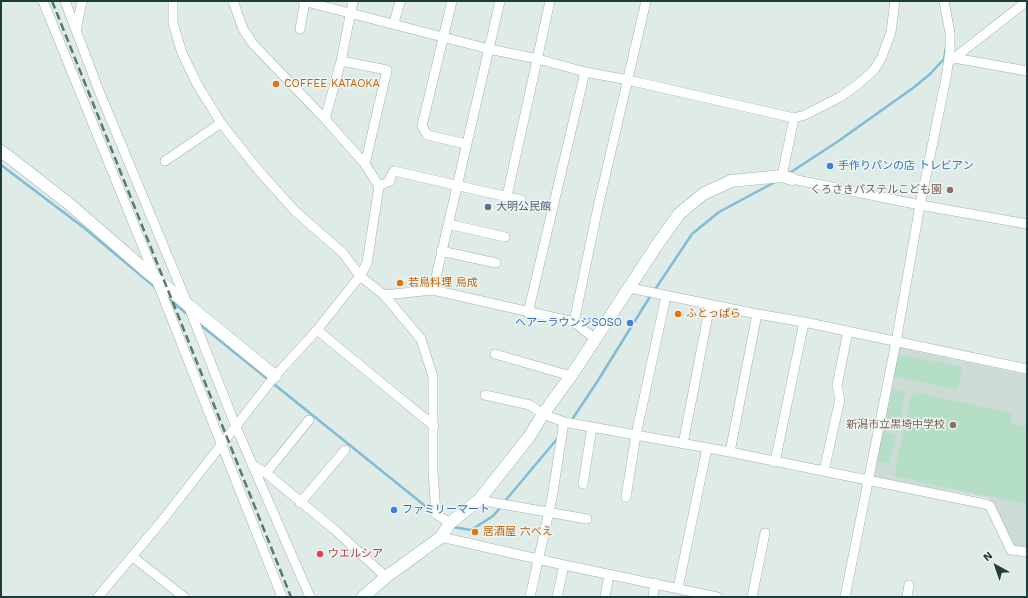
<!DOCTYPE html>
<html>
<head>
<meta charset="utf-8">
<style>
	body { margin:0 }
	#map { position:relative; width:1028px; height:598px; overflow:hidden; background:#deebe7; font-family:"Work Sans",sans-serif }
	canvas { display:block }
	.frame { position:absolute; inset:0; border:2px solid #1e3c38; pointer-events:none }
	.north { position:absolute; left:976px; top:546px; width:40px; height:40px; -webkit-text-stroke:3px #eef7f4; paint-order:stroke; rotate:320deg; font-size:11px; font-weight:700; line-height:16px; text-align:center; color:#1e3c38 }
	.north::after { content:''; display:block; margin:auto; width:14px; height:18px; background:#1e3c38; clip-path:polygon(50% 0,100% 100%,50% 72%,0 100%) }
</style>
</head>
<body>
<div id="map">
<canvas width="1028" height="598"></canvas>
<div class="frame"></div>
<div class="north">N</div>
</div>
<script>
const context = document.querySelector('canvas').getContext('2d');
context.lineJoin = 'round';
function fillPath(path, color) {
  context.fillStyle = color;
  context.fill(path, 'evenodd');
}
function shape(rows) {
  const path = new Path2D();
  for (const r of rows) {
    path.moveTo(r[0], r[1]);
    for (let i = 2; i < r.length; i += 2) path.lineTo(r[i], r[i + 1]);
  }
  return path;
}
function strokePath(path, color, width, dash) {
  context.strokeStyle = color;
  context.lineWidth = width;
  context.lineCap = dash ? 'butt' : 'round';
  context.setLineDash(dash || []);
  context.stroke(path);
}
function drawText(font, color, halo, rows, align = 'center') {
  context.font = font + ' "Work Sans","Noto Sans JP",sans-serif';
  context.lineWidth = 3;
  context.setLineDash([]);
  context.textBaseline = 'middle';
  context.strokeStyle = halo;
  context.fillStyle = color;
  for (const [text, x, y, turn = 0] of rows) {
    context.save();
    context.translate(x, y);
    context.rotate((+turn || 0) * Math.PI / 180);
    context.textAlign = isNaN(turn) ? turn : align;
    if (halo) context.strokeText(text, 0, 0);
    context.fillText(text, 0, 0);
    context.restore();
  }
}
fillPath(shape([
	[896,347,1027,375,1027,548,1011,546,989,498,868,476]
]), '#ccdbd6');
fillPath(shape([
	[897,354,962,367,958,390,893,376],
	[893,389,905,392,899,421,887,418],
	[912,392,1013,413,1010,424,1027,427,1027,504,894,476],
	[883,432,896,435,889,464,877,461]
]), '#b5dec6');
strokePath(shape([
	[1,165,83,227,156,288],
	[788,174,837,142,913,88,929,75,944,59,946,47],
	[654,291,692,234,719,212,775,182],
	[166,296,188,315],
	[198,323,434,513],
	[571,421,597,382,651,295],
	[505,501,557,439],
	[453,527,471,530,493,516,501,507]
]), '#81bcd5', 2.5);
const street = shape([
	[43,1,156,279,282,597],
	[65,1,99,91,188,305,236,427,310,597],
	[173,1,173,23,182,53,197,84,221,123,259,171,296,212,343,253,360,276,384,295,421,339,433,377,433,471,436,514,450,523],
	[303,1,489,49,538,59,585,72,628,80,794,118,805,115,840,97,857,85,873,71,881,59,891,32,895,1],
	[452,1,422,126,427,135,466,144],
	[394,23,400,1],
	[300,29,305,1],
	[76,31,82,1],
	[954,58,1027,71],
	[341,61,387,70,365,164],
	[949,62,1027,1],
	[325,119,341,61,353,1],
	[165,161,221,123],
	[782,176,794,118],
	[792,179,920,205,1027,224],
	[379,186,390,181,391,176,394,171,521,200],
	[507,196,550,1],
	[448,224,505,237],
	[441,251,496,263],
	[630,288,757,314,804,322,1027,369],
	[433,290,500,1],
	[384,295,433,290,574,322,595,339],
	[528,313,585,72],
	[574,322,598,207,646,1],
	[317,330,434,426],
	[495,354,571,376],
	[485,395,530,405,543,414,564,422,730,452,985,504,990,506,1011,550,1027,552],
	[683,444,710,305],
	[730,452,757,314],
	[775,462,804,322],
	[252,465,266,473,336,531,386,577],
	[824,471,840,399,837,386,848,331],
	[266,473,309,420],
	[583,484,592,427],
	[626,497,636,435,666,296],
	[479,500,587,519],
	[300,503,345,450],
	[441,537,564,565,717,597],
	[133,557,184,597],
	[678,588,707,448],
	[98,597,161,522,275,376,317,330,360,276,367,263,379,186,365,164,325,119,253,44,243,29,233,1],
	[530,597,552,498,564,422],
	[557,597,564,565],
	[605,597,609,575],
	[653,597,655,583],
	[752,597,765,533],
	[845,597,896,342,920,205,946,78,950,51,950,33,944,1],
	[907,597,909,585]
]);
const secondary = shape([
	[1,151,68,203,144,269,275,376],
	[363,597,386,577,441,537,450,523,479,500,529,437,543,414,571,376,657,245,679,214,703,194,731,181,782,176,792,179]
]);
strokePath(street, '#a1b3af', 10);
strokePath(secondary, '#9cb7b1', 13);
strokePath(street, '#fff', 9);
strokePath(secondary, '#fff', 12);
strokePath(shape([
	[52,1,291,597]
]), '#587874', 2.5, [8, 4]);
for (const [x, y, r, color] of [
	[276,84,4,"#e8710a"],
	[830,166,4,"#3f7fe0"],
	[950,190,4,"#8d6e63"],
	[488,207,4,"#5c6f8a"],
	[400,283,4,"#e8710a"],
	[678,314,4,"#e8710a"],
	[630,323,4,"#3f7fe0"],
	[953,425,4,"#8d6e63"],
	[394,510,4,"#3f7fe0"],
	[475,532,4,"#e8710a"],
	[320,554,4,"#e0444e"]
]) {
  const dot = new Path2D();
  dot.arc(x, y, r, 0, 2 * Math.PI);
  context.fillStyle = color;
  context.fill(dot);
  strokePath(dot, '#eef7f4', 1.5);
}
drawText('11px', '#c56008', '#eef7f4', [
	["COFFEE KATAOKA",284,84],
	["若鳥料理 鳥成",408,283],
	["ふとっぱら",686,314],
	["居酒屋 六べえ",483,532]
], 'left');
drawText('11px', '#366cbe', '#eef7f4', [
	["手作りパンの店 トレビアン",838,166],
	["ヘアーラウンジSOSO",622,323,"right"],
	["ファミリーマート",402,510]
], 'left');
drawText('11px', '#785e54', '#eef7f4', [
	["くろさきパステルこども園",942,190],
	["新潟市立黒埼中学校",945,425]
], 'right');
drawText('11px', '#4e5e75', '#eef7f4', [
	["大明公民館",496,207]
], 'left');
drawText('11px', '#be3a42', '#eef7f4', [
	["ウエルシア",328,554]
], 'left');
</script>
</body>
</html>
